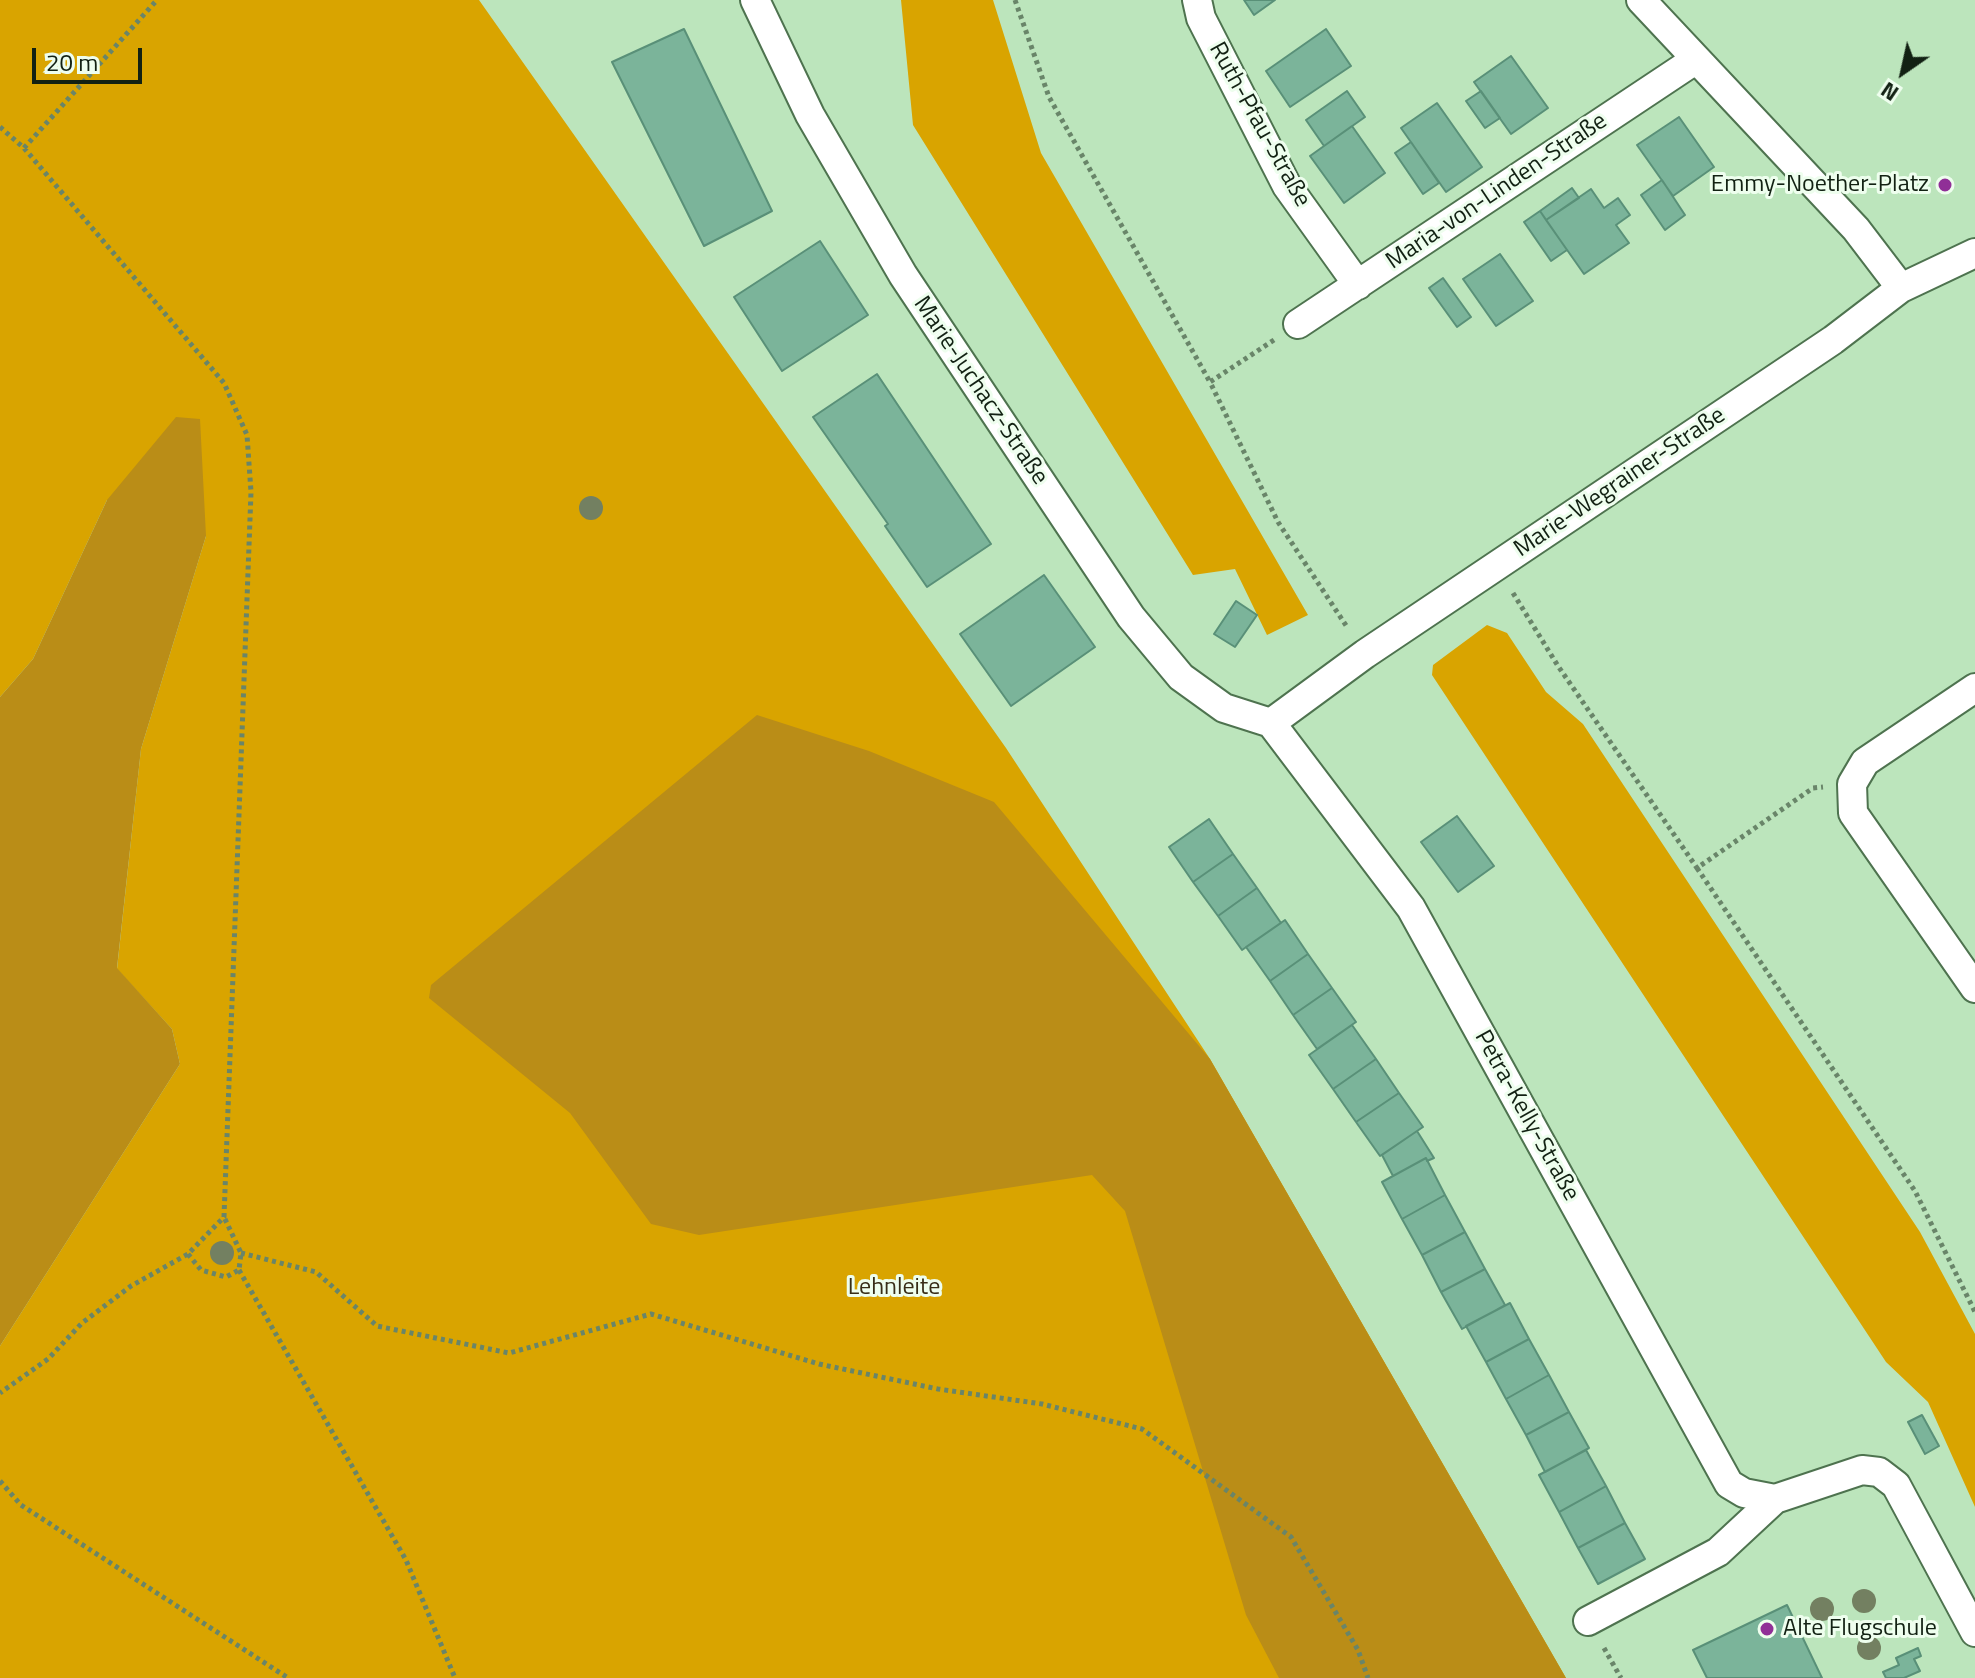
<!DOCTYPE html>
<html>
<head>
<meta charset="utf-8">
<style>
	body { margin:0 }
	#map { position:relative; width:1975px; height:1678px; overflow:hidden; background:#bce5bc; font-family:"Titillium Web",sans-serif }
	canvas { display:block }
	.north { position:absolute; left:1863px; top:32px; width:80px; height:80px; -webkit-text-stroke:6px #eefeee; paint-order:stroke; rotate:214deg; font-size:22px; font-weight:700; line-height:32px; text-align:center; color:#122113 }
	.north::after { content:''; display:block; margin:auto; width:28px; height:36px; background:#122113; clip-path:polygon(50% 0,100% 100%,50% 72%,0 100%) }
	.scale { position:absolute; left:32px; top:48px; width:110px; height:36px; box-sizing:border-box; border:4px solid #122113; border-top:0; padding-left:10px; font-size:24px; line-height:28px; white-space:nowrap; color:#122113; -webkit-text-stroke:6px #eefeee; paint-order:stroke }
</style>
</head>
<body>
<div id="map">
<canvas width="1975" height="1678"></canvas>
<div class="north">N</div>
<div class="scale">20 m</div>
</div>
<script>
const context = document.querySelector('canvas').getContext('2d');
context.lineJoin = 'round';
function fillPath(path, color) {
  context.fillStyle = color;
  context.fill(path, 'evenodd');
}
function shape(rows) {
  const path = new Path2D();
  for (const r of rows) {
    path.moveTo(r[0], r[1]);
    for (let i = 2; i < r.length; i += 2) path.lineTo(r[i], r[i + 1]);
  }
  return path;
}
function strokePath(path, color, width, dash) {
  context.strokeStyle = color;
  context.lineWidth = width;
  context.lineCap = dash ? 'butt' : 'round';
  context.setLineDash(dash || []);
  context.stroke(path);
}
function drawText(font, color, halo, rows, align = 'center') {
  context.font = font + ' "Titillium Web",sans-serif';
  context.lineWidth = 6;
  context.setLineDash([]);
  context.textBaseline = 'middle';
  context.strokeStyle = halo;
  context.fillStyle = color;
  for (const [text, x, y, turn = 0] of rows) {
    context.save();
    context.translate(x, y);
    context.rotate((+turn || 0) * Math.PI / 180);
    context.textAlign = isNaN(turn) ? turn : align;
    if (halo) context.strokeText(text, 0, 0);
    context.fillText(text, 0, 0);
    context.restore();
  }
}
fillPath(shape([
	[0,0,479,0,1006,748,1210,1059,1566,1678,0,1678,0,1346,180,1064,172,1029,117,969,141,749,206,536,107,500,33,659,0,697],
	[901,0,993,0,1041,153,1308,615,1267,635,1235,569,1193,575,913,125],
	[1487,625,1507,633,1546,692,1583,724,1920,1232,1975,1334,1975,1507,1928,1402,1886,1362,1432,675,1433,665]
]), '#d9a400');
fillPath(shape([
	[176,417,200,419,206,536,141,749,117,968,172,1029,180,1064,0,1346,0,697,33,659,107,500],
	[757,715,869,751,994,802,1210,1059,1566,1678,1279,1678,1246,1615,1125,1211,1092,1175,699,1235,651,1224,570,1113,429,998,431,985]
]), '#ba8d17');
const building = shape([
	[1244,0,1275,0,1254,15,1244,0],
	[684,29,772,211,704,246,612,62,684,29],
	[1326,29,1351,66,1290,107,1266,71,1326,29],
	[1511,56,1548,108,1511,134,1474,82,1511,56],
	[1347,91,1365,117,1324,146,1306,120,1347,91],
	[1481,91,1500,118,1485,128,1466,101,1481,91],
	[1437,103,1482,167,1446,192,1401,128,1437,103],
	[1679,117,1714,167,1673,196,1637,145,1679,117],
	[1352,126,1385,173,1344,203,1310,156,1352,126],
	[1411,142,1439,183,1423,194,1395,153,1411,142],
	[1662,180,1685,215,1665,230,1641,195,1662,180],
	[1572,188,1579,198,1546,220,1540,211,1572,188],
	[1591,189,1604,208,1618,198,1630,215,1616,225,1629,243,1584,274,1546,220,1591,189],
	[1540,211,1567,250,1551,261,1524,222,1540,211],
	[820,241,868,315,782,371,734,297,820,241],
	[1500,254,1533,301,1496,326,1463,279,1500,254],
	[1443,278,1471,317,1457,327,1429,288,1443,278],
	[877,374,991,544,927,587,885,526,888,524,813,417,877,374],
	[1044,575,1095,647,1011,706,960,634,1044,575],
	[1236,601,1257,615,1235,647,1214,634,1236,601],
	[1457,816,1494,866,1458,892,1421,842,1457,816],
	[1209,819,1233,854,1193,882,1169,847,1209,819],
	[1233,854,1257,888,1218,916,1193,882,1233,854],
	[1257,888,1281,923,1242,950,1218,916,1257,888],
	[1285,920,1308,954,1270,981,1246,947,1285,920],
	[1308,954,1332,988,1293,1015,1270,981,1308,954],
	[1332,988,1356,1022,1317,1049,1293,1015,1332,988],
	[1352,1025,1376,1059,1333,1089,1309,1055,1352,1025],
	[1376,1059,1399,1093,1356,1122,1333,1089,1376,1059],
	[1399,1093,1423,1127,1380,1156,1356,1122,1399,1093],
	[1417,1131,1434,1158,1427,1161,1426,1158,1393,1176,1382,1155,1417,1131],
	[1426,1158,1445,1195,1402,1219,1382,1182,1426,1158],
	[1445,1195,1465,1232,1422,1255,1402,1219,1445,1195],
	[1465,1232,1485,1269,1441,1292,1422,1255,1465,1232],
	[1485,1269,1505,1305,1462,1329,1441,1292,1485,1269],
	[1510,1303,1529,1339,1486,1362,1466,1326,1510,1303],
	[1529,1339,1549,1375,1506,1399,1486,1362,1529,1339],
	[1549,1375,1569,1412,1526,1435,1506,1399,1549,1375],
	[1569,1412,1589,1448,1545,1472,1526,1435,1569,1412],
	[1922,1415,1939,1446,1925,1454,1908,1422,1922,1415],
	[1586,1450,1606,1486,1559,1512,1539,1475,1586,1450],
	[1606,1486,1625,1523,1578,1548,1559,1512,1606,1486],
	[1625,1523,1645,1559,1598,1584,1578,1548,1625,1523],
	[1787,1605,1822,1678,1707,1678,1693,1650,1787,1605],
	[1918,1648,1921,1656,1914,1659,1920,1671,1904,1678,1886,1678,1883,1672,1899,1665,1896,1658,1918,1648]
]);
fillPath(building, '#7bb49a');
strokePath(building, '#599078', 2);
const minor = shape([
	[755,0,810,115,903,275,1131,617,1181,677,1224,708,1271,723],
	[1197,0,1201,18,1287,186,1358,285],
	[1641,0,1856,229,1901,288],
	[1298,324,1695,60],
	[1975,688,1865,762,1852,784,1853,813,1975,988],
	[1271,723,1411,908,1729,1484,1744,1493,1775,1499,1862,1470,1879,1472,1896,1485,1975,1632],
	[1271,723,1365,654,1833,340,1901,288,1975,253],
	[1588,1621,1718,1552,1775,1499]
]);
strokePath(minor, '#4e734f', 32);
strokePath(shape([
	[1015,0,1049,97,1210,382],
	[0,127,24,148,224,383,247,435,251,492,224,1217,188,1254,131,1286,82,1323,48,1359,0,1393],
	[24,148,157,0],
	[1274,340,1210,382,1278,522,1347,627],
	[1513,593,1558,666,1697,868,1813,788,1823,787],
	[1697,868,1915,1191,1975,1312],
	[241,1253,316,1272,377,1326,509,1353,651,1314,819,1364,938,1389,1042,1404,1142,1429,1291,1537,1358,1650,1368,1678],
	[188,1254,201,1270,226,1277,239,1270,241,1253,224,1217],
	[239,1270,406,1560,455,1678],
	[0,1481,21,1505,288,1678],
	[1604,1648,1621,1678]
]), '#698569', 5, [4, 4]);
strokePath(minor, '#fff', 28);
context.fillStyle = '#738061';
for (const [x, y] of [
	[591,508],
	[222,1253],
	[1864,1601],
	[1822,1609],
	[1869,1648]
]) {
  context.beginPath();
  context.arc(x, y, 12, 0, 2 * Math.PI);
  context.fill();
}
for (const [x, y, r, color] of [
	[1945,185,8,"#902f97"],
	[1767,1629,8,"#902f97"]
]) {
  const dot = new Path2D();
  dot.arc(x, y, r, 0, 2 * Math.PI);
  context.fillStyle = color;
  context.fill(dot);
  strokePath(dot, '#eefeee', 3);
}
drawText('24px', '#122113', '#eefeee', [
	["Ruth-Pfau-Straße",1259,125,61],
	["Maria-von-Linden-Straße",1497,192,-34],
	["Marie-Juchacz-Straße",980,391,56],
	["Marie-Wegrainer-Straße",1620,483,-34],
	["Petra-Kelly-Straße",1526,1116,61]
]);
drawText('24px', '#122113', '#eefeee', [
	["Emmy-Noether-Platz",1929,185],
	["Alte Flugschule",1783,1629,"left"]
], 'right');
drawText('24px', '#382d17', '#eefeee', [
	["Lehnleite",894,1288]
]);
</script>
</body>
</html>
